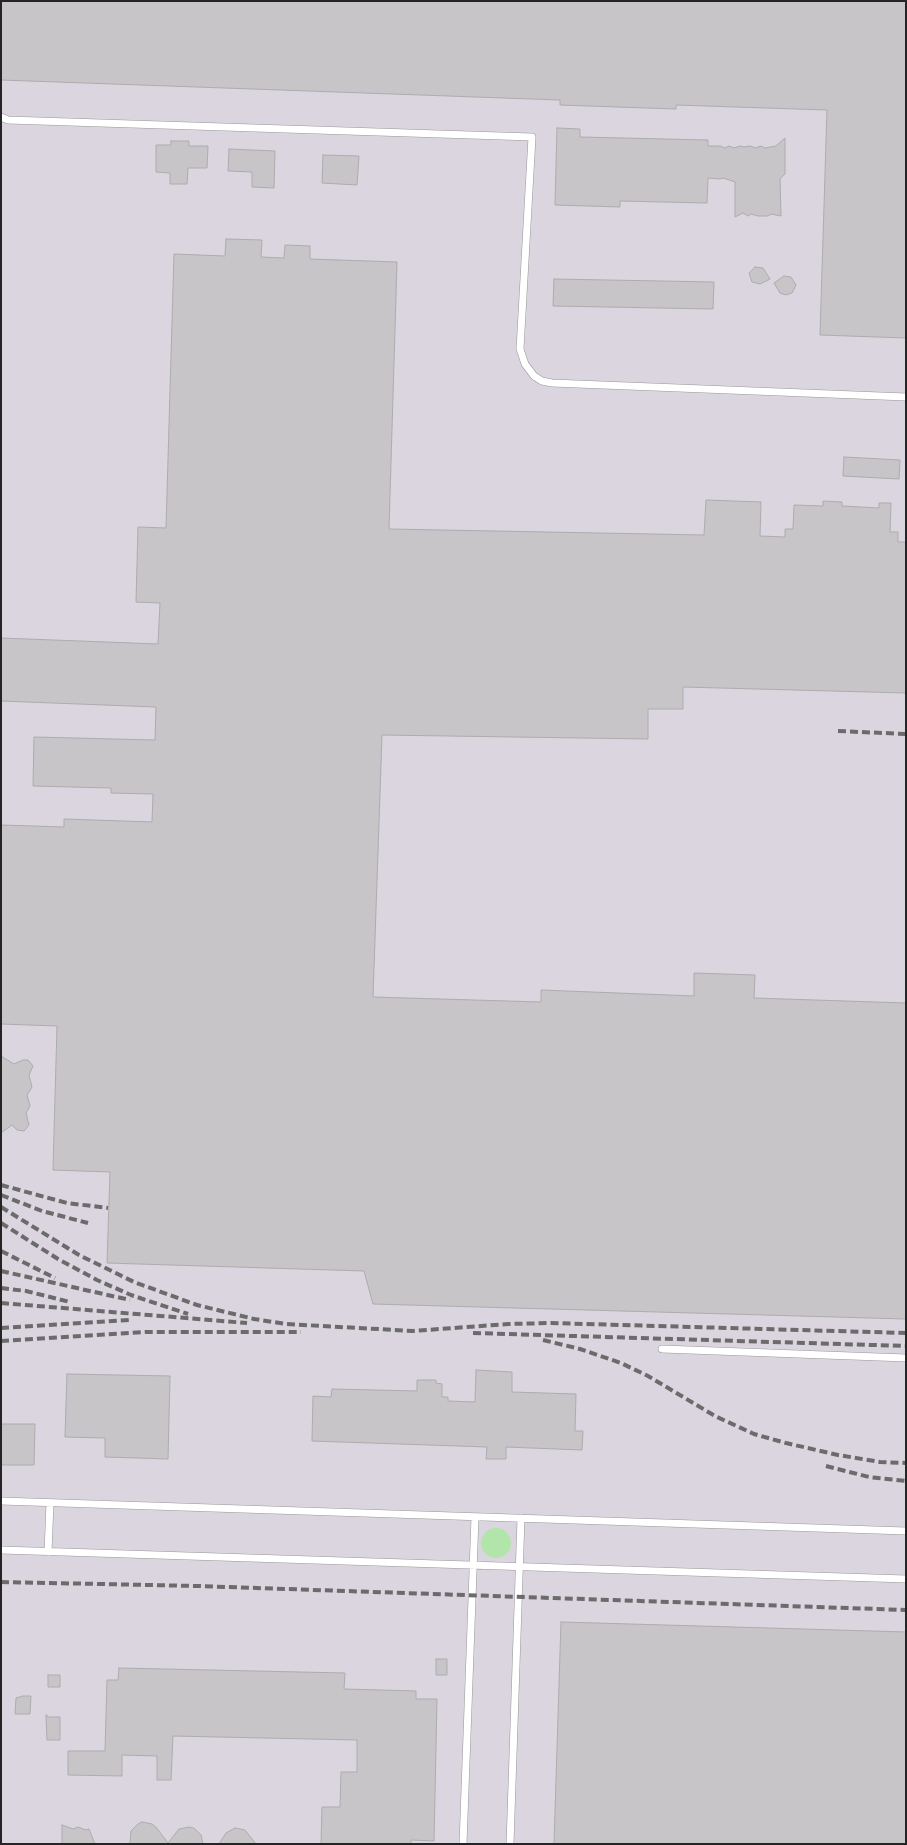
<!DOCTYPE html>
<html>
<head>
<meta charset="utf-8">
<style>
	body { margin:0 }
	#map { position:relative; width:907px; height:1845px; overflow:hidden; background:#e3e1e4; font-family:"Roboto Condensed",sans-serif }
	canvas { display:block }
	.frame { position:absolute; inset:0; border:2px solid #242425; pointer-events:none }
</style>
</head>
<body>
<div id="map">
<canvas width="907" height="1845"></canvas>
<div class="frame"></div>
</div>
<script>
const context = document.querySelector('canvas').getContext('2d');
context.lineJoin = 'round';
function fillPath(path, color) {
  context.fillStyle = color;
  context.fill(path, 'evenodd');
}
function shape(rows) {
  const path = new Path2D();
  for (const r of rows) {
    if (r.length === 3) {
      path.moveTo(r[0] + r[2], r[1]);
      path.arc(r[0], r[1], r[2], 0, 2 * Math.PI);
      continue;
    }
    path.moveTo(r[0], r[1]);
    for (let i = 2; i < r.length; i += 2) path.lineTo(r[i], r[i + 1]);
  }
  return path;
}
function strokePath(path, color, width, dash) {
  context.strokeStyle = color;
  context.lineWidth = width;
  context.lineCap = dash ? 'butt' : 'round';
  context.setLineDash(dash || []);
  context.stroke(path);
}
fillPath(shape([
	[1,1,906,1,906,1844,1,1844]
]), '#dad5de');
fillPath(shape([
	[496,1543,15]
]), '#b1e5a9');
const building = shape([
	[1,1,906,1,906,338,820,335,827,110,676,105,676,109,560,105,560,100,1,80,1,1],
	[557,128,580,129,580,137,708,140,708,146,720,146,725,148,729,146,734,148,740,146,744,147,750,146,755,148,761,146,765,148,776,146,785,138,785,174,780,179,781,216,771,214,768,216,758,216,751,214,748,216,743,213,735,217,735,182,723,178,720,179,708,178,707,203,620,201,620,207,555,205,557,128],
	[171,141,189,141,189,146,208,146,207,168,188,168,187,184,170,184,170,173,156,172,156,145,171,145,171,141],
	[229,149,275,151,274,188,252,187,252,172,228,171,229,149],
	[323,155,359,156,357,185,322,183,323,155],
	[226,239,262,240,261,257,284,258,285,245,310,246,310,259,397,262,389,529,704,535,706,500,761,502,760,536,785,537,785,529,793,529,794,505,823,506,823,501,842,502,842,506,879,508,879,503,891,503,890,532,898,532,898,542,906,542,906,693,683,687,683,709,648,709,648,739,382,735,373,997,541,1002,541,990,694,996,694,973,755,975,754,998,906,1003,906,1319,373,1304,364,1271,107,1263,110,1172,53,1170,57,1026,1,1024,1,825,64,827,64,819,152,822,153,794,111,793,111,788,33,786,34,737,155,740,156,707,1,701,1,638,158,644,160,603,136,602,138,527,166,528,174,254,225,256,226,239],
	[755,267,763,268,770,279,760,284,752,282,749,273,755,267],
	[784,276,791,277,796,285,792,293,786,295,780,293,774,283,784,276],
	[554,279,714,282,713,309,553,306,554,279],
	[844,457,900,460,899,479,843,476,844,457],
	[1,1056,14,1064,23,1060,28,1060,33,1066,29,1075,32,1087,27,1095,30,1106,26,1113,29,1125,24,1131,17,1130,12,1125,1,1133,1,1056],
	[476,1370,512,1372,512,1392,576,1394,575,1431,583,1431,582,1450,506,1447,506,1459,486,1459,487,1447,312,1441,313,1396,331,1397,332,1389,417,1391,417,1380,436,1380,436,1383,442,1384,442,1397,448,1397,448,1401,475,1402,476,1370],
	[67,1374,170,1376,168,1459,105,1457,105,1438,65,1437,67,1374],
	[1,1424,35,1424,34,1465,1,1465,1,1424],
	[561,1622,906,1632,906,1844,554,1844,561,1622],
	[436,1659,447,1659,447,1675,436,1675,436,1659],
	[119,1668,345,1673,344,1689,416,1691,416,1699,437,1699,434,1841,411,1840,411,1844,321,1844,322,1807,340,1807,341,1772,357,1772,357,1740,173,1736,171,1780,157,1780,157,1756,122,1755,122,1776,68,1775,68,1751,105,1751,107,1680,118,1680,119,1668],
	[48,1675,60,1675,60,1687,48,1687,48,1675],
	[23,1696,31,1696,30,1714,15,1714,16,1698,23,1696],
	[46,1715,49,1717,60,1717,60,1740,47,1740,46,1715],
	[142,1822,152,1824,156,1827,168,1843,179,1829,189,1827,194,1828,201,1835,203,1844,130,1844,131,1831,138,1824,142,1822],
	[62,1825,73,1829,78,1827,86,1830,89,1829,95,1844,62,1844,62,1825],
	[235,1828,245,1830,256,1844,219,1844,226,1833,235,1828]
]);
fillPath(building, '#c7c5c8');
strokePath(building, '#adacae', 1);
const service = shape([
	[1,117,8,120,532,137,520,349,525,364,534,376,542,381,552,383,906,397],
	[662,1349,906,1358],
	[1,1501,906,1531],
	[1,1550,906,1579],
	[48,1552,50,1503],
	[463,1844,475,1517],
	[510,1844,521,1518]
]);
strokePath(service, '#99979a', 8);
strokePath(service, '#fff', 7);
strokePath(shape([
	[838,731,906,734],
	[1,1185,67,1203,108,1208],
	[1,1195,42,1211,88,1223],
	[1,1207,79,1255,134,1282,197,1305,254,1319,286,1324,413,1331,508,1324,551,1323,906,1333],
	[1,1223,58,1259,97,1280,131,1295,188,1314],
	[1,1251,55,1278],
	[1,1271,130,1300],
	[1,1288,26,1291,70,1302],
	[1,1303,247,1323],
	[1,1328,129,1320],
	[473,1333,906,1346],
	[543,1340,580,1349,621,1363,648,1376,715,1416,754,1434,786,1443,838,1455,880,1462,906,1463],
	[1,1341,145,1332,301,1332],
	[826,1466,869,1477,906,1481],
	[1,1582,198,1586,906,1610]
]), '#6b6b6c', 4, [8, 4]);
</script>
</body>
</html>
